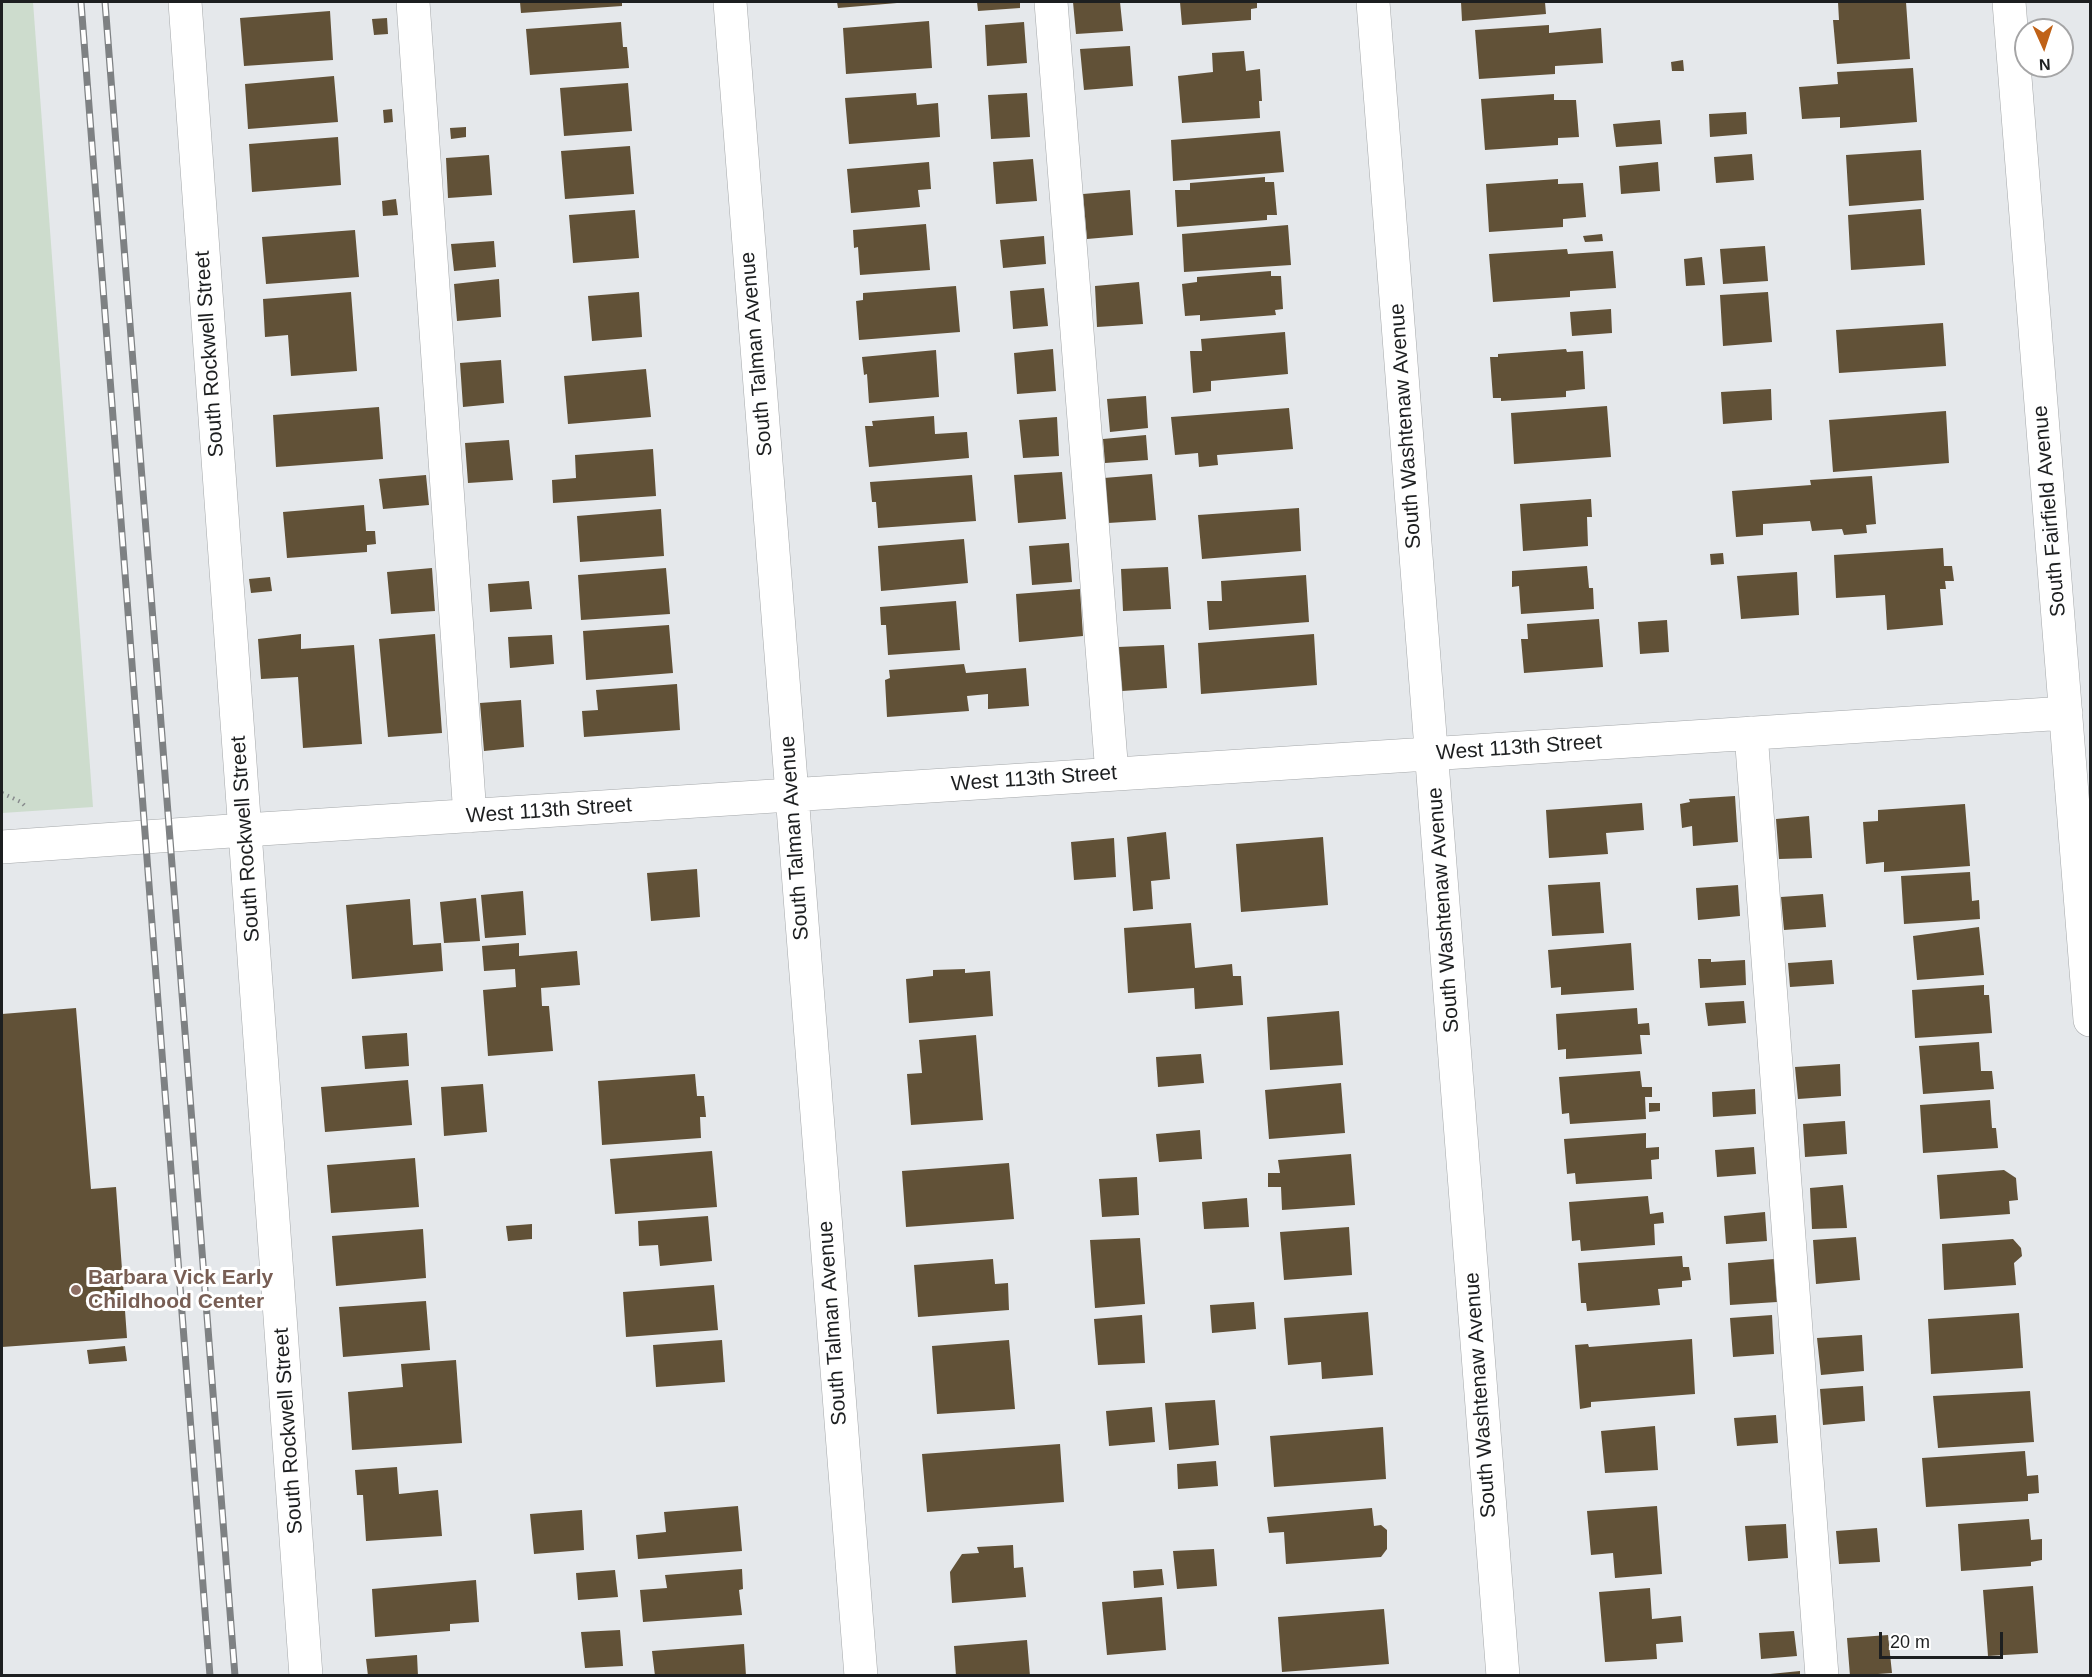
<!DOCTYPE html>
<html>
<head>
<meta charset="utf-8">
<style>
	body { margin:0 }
	#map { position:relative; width:2092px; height:1677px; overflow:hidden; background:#e5e8eb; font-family:Helvetica,sans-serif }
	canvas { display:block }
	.frame { position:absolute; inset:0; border:3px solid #1d1f20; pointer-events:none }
	.north { position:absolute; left:2014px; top:18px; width:60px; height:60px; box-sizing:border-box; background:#fff; border:2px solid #a5a5a6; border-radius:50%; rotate:177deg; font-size:16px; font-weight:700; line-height:24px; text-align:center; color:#1d1f20 }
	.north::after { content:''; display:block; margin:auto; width:21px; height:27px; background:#c06217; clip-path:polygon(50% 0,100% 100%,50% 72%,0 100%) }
	.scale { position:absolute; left:1879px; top:1632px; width:124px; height:27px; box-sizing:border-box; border:3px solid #1d1f20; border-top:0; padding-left:8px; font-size:18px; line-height:21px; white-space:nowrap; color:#1d1f20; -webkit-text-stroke:4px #fff; paint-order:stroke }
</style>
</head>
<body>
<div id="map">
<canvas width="2092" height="1677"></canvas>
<div class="frame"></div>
<div class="north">N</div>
<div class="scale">20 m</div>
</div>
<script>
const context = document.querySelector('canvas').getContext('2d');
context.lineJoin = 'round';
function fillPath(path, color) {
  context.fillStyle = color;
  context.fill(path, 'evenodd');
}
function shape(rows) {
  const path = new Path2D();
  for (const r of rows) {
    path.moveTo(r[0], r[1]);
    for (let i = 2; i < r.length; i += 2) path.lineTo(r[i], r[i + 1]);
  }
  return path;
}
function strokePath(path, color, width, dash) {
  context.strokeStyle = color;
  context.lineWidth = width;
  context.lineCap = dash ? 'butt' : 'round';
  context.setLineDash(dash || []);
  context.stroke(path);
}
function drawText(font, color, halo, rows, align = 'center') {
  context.font = font + ' Helvetica,sans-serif';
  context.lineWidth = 6;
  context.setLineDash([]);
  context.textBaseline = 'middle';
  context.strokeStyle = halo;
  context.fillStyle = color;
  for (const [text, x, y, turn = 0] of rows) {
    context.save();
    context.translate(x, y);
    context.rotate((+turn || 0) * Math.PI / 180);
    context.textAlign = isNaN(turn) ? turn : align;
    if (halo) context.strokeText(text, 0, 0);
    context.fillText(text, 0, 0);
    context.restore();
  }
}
fillPath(shape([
	[2,2,33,2,93,807,2,813]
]), '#cddccd');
fillPath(shape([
	[520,2,622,2,622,6,521,13],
	[837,2,897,2,897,3,838,8],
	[977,2,1020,2,1020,8,978,11],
	[1073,2,1120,2,1123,31,1076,34],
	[1180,2,1257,2,1257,8,1251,9,1251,20,1182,25],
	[1461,2,1545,2,1546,14,1462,21],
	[1838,2,1906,2,1910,59,1837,64,1833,20,1839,20],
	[330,11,333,60,244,66,240,18],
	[387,18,388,34,374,35,372,19],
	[929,21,932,68,846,74,843,28],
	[621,22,623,47,627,47,629,68,530,75,526,29],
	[1024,22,1027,63,987,66,985,25],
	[1549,25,1549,33,1601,28,1603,63,1555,66,1555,74,1479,79,1475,30],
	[1130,46,1133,86,1084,90,1080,49],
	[1244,51,1246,71,1260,69,1262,101,1259,101,1260,118,1182,123,1178,76,1213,72,1212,53],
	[1683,60,1684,71,1672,71,1671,62],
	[1913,68,1917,122,1840,128,1840,117,1802,119,1799,87,1838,84,1837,72],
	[334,76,338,122,248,129,245,84],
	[628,83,632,131,564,136,560,88],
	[916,93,917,105,938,103,940,137,849,144,845,98],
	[1027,93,1030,137,991,139,988,95],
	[1554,94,1554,100,1576,100,1579,137,1558,138,1558,145,1485,150,1481,99],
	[392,109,393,122,384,123,383,110],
	[1746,112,1747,134,1710,137,1709,114],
	[1660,120,1662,144,1616,147,1613,124],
	[466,127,466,137,451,139,450,128],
	[1280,131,1284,172,1173,181,1171,140],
	[338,137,341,185,252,192,249,144],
	[630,146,634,194,565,199,561,151],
	[1921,150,1924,200,1849,206,1846,155],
	[1752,154,1754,180,1716,183,1714,157],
	[489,155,492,195,448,198,446,158],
	[1033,159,1037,201,996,204,993,162],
	[929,162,931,189,918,190,920,207,851,213,847,169],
	[1658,162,1660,191,1621,194,1619,166],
	[1265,177,1265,182,1274,182,1277,215,1267,215,1267,220,1177,227,1175,190,1190,190,1190,183],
	[1558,179,1558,184,1583,183,1586,217,1563,219,1563,227,1489,232,1486,184],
	[1130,190,1133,235,1087,239,1083,194],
	[396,199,398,215,383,216,382,201],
	[1921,209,1925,265,1851,270,1848,215],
	[635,210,639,258,573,263,569,215],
	[926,224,930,270,860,275,858,247,854,248,853,230],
	[1288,225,1291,265,1184,272,1182,234],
	[355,230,359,277,266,284,262,237],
	[1602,234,1603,241,1585,242,1583,236],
	[1044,236,1046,264,1003,268,1000,240],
	[494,241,496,267,454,271,451,244],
	[1765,246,1768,281,1723,284,1720,249],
	[1567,249,1568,254,1613,251,1616,288,1570,291,1570,297,1493,302,1489,254],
	[1702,257,1705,285,1686,286,1684,259],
	[1271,271,1271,276,1281,276,1283,309,1275,310,1276,315,1200,321,1200,315,1185,316,1182,284,1197,282,1197,277],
	[499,279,501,317,457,321,454,284],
	[1139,282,1143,324,1097,327,1095,286],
	[956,286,960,332,859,340,856,301,863,300,863,293],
	[1044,288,1048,326,1013,329,1010,291],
	[351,292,357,371,291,376,288,335,265,337,263,299],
	[639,292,642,337,592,341,588,296],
	[1768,292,1772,342,1723,346,1720,295],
	[1611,309,1612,333,1572,336,1570,312],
	[1943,323,1946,366,1839,373,1836,330],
	[1285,332,1288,374,1211,381,1211,391,1193,393,1190,351,1202,351,1201,339],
	[1053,349,1056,391,1017,394,1014,353],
	[1566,349,1567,352,1583,351,1585,389,1566,391,1566,397,1501,401,1501,398,1493,398,1490,357,1498,357,1498,354],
	[936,350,939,397,869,403,867,374,864,375,862,357],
	[501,360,504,403,463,407,460,363],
	[646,369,651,417,568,424,564,376],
	[1771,389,1772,420,1723,424,1721,392],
	[1146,396,1148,428,1110,432,1107,399],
	[1607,406,1611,457,1514,464,1511,413],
	[379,407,383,459,276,467,273,415],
	[1289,408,1293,449,1217,455,1218,465,1199,467,1198,453,1175,455,1171,417],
	[1946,411,1949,463,1833,472,1829,420],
	[934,416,935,434,967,432,969,458,869,467,865,426,873,426,872,421],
	[1057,417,1059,456,1023,458,1019,420],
	[1146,435,1148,460,1105,463,1103,439],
	[509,440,513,480,468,483,465,443],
	[653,449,656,496,553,503,552,480,576,478,575,455],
	[1062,472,1066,519,1018,523,1014,475],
	[1152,474,1156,520,1108,523,1104,478],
	[426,475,429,505,383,509,379,479],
	[972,475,976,521,878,528,876,502,872,502,870,482],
	[1872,476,1876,524,1866,525,1867,533,1844,535,1842,529,1812,531,1810,521,1763,524,1763,535,1736,537,1732,491,1811,485,1810,480],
	[1591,499,1592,517,1587,517,1588,546,1523,551,1520,504],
	[364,505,366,531,375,531,376,544,367,545,367,552,287,558,283,512],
	[1299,508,1301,551,1202,559,1198,515],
	[661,509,664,556,580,562,577,516],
	[964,539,968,583,881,591,878,546],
	[1069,543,1072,582,1032,585,1029,546],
	[1943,548,1944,566,1952,566,1954,581,1945,581,1946,589,1940,589,1943,625,1887,630,1885,595,1836,598,1834,555],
	[1723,553,1724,564,1711,565,1710,554],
	[1587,566,1589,588,1593,588,1594,609,1521,614,1519,586,1512,587,1512,571],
	[1168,567,1171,609,1123,611,1121,569],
	[432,568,435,611,391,614,387,572],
	[666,568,670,614,581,620,578,575],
	[1797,572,1799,615,1741,619,1737,576],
	[1306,575,1309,622,1209,630,1207,601,1222,601,1221,581],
	[270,577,272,591,251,593,249,579],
	[529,581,532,609,490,612,488,584],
	[1080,589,1083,636,1019,642,1016,594],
	[956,601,960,650,888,655,886,625,881,625,880,607],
	[1599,619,1603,667,1524,673,1521,639,1528,639,1527,624],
	[1667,620,1669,652,1640,654,1638,622],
	[669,625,673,673,586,680,583,631],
	[301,634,301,649,354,645,362,744,303,748,298,677,261,679,258,639],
	[435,634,442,733,388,737,379,639],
	[1314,634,1317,685,1201,694,1198,643],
	[552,635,554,664,510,668,508,637],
	[1164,645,1167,688,1122,691,1118,647],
	[964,664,966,673,1026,668,1029,706,988,709,988,694,967,696,969,711,887,717,885,680,890,678,889,670],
	[677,684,680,730,584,737,582,711,598,710,596,690],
	[521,700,524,747,484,751,480,703],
	[1735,796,1738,842,1693,846,1692,826,1682,828,1680,804,1690,802,1689,799],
	[1642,803,1644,830,1606,833,1608,854,1549,858,1546,810],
	[1965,804,1970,866,1884,872,1884,862,1866,864,1863,822,1878,821,1878,810],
	[1809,816,1812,858,1779,859,1776,819],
	[1166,832,1170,879,1151,881,1153,909,1133,911,1127,837],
	[1323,837,1328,905,1241,912,1236,844],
	[1114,838,1116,877,1074,880,1071,842],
	[697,869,700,917,651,921,647,873],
	[1970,872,1972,901,1979,900,1980,919,1904,924,1901,876],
	[1600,882,1604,933,1552,936,1548,885],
	[1738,885,1740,916,1698,920,1696,888],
	[523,891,526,935,485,938,481,895],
	[1823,894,1826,927,1784,930,1781,897],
	[476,898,480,941,444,943,440,902],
	[410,899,413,945,441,943,443,971,352,979,346,905],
	[1191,923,1195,968,1232,964,1233,976,1241,976,1243,1005,1195,1009,1194,988,1128,993,1124,928],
	[1979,927,1984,975,1917,980,1913,936],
	[519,943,519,956,577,951,580,985,541,988,542,1006,549,1006,553,1051,488,1056,483,990,516,987,515,969,484,971,482,946],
	[1631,943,1634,990,1561,995,1561,987,1551,988,1548,950],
	[1698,959,1711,959,1711,962,1745,960,1746,985,1700,988],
	[1832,960,1834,984,1790,987,1788,963],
	[965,969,965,973,990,971,993,1016,909,1023,906,979,933,976,933,970],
	[1984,985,1984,995,1989,995,1992,1033,1915,1038,1912,990],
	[1744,1001,1746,1023,1708,1026,1705,1003],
	[76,1008,91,1189,116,1187,127,1338,2,1347,2,1014],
	[1637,1008,1638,1024,1649,1023,1650,1035,1640,1035,1642,1054,1566,1059,1566,1049,1558,1050,1556,1014],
	[1339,1011,1343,1065,1270,1070,1267,1017],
	[407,1033,409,1066,365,1069,362,1036],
	[976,1035,983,1120,911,1125,907,1074,922,1073,919,1040],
	[1979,1042,1981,1071,1992,1071,1994,1089,1923,1094,1919,1046],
	[1201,1054,1204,1083,1158,1087,1156,1057],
	[1840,1064,1841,1096,1798,1099,1795,1067],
	[1640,1071,1642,1087,1652,1087,1652,1097,1645,1097,1646,1119,1570,1124,1569,1113,1562,1114,1559,1077],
	[695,1074,697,1096,704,1096,706,1117,700,1117,701,1138,602,1145,598,1081],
	[408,1080,412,1125,325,1132,321,1087],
	[1341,1083,1345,1133,1269,1139,1265,1090],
	[483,1084,487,1132,444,1136,441,1087],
	[1755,1089,1756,1114,1713,1117,1712,1092],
	[1990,1100,1992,1128,1996,1128,1998,1148,1923,1153,1920,1105],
	[1649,1103,1660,1103,1660,1111,1649,1112],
	[1845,1121,1847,1154,1805,1157,1803,1124],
	[1200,1130,1202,1159,1159,1162,1156,1134],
	[1646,1133,1646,1148,1659,1147,1659,1159,1651,1160,1652,1179,1576,1184,1575,1173,1567,1174,1564,1139],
	[1754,1147,1756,1174,1717,1177,1715,1150],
	[712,1151,717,1207,615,1214,610,1159],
	[1351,1154,1355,1205,1282,1210,1281,1187,1268,1187,1268,1173,1280,1173,1278,1160],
	[415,1158,419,1207,331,1213,327,1165],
	[1009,1163,1014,1219,906,1227,902,1171],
	[2004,1170,2016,1178,2017,1190,2018,1200,2009,1201,2010,1214,1940,1219,1937,1175],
	[1137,1177,1139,1215,1102,1217,1099,1179],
	[1843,1185,1847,1228,1812,1229,1810,1188],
	[1648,1196,1650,1214,1663,1212,1664,1223,1654,1224,1655,1245,1581,1251,1580,1240,1572,1241,1569,1202],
	[1247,1198,1249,1227,1204,1229,1202,1202],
	[1765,1212,1767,1241,1726,1244,1724,1216],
	[708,1216,712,1261,660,1266,658,1245,639,1246,638,1221],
	[532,1224,532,1239,508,1241,506,1226],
	[1349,1227,1352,1275,1284,1280,1280,1232],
	[423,1229,426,1278,336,1286,332,1236],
	[1856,1237,1860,1280,1816,1284,1813,1240],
	[1140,1238,1145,1304,1095,1308,1090,1240],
	[2013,1239,2021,1248,2022,1256,2014,1263,2016,1285,1944,1290,1942,1244],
	[1682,1256,1683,1267,1689,1267,1691,1280,1682,1281,1682,1287,1658,1289,1660,1305,1587,1311,1586,1303,1581,1303,1578,1263],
	[993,1259,995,1284,1008,1283,1009,1310,918,1317,914,1265],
	[1774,1259,1777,1302,1730,1305,1728,1263],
	[714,1285,718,1330,626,1337,623,1292],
	[426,1301,430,1350,343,1357,339,1307],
	[1254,1302,1256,1329,1212,1333,1210,1305],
	[1368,1312,1373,1375,1322,1379,1321,1362,1288,1365,1284,1318],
	[2019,1313,2023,1368,1931,1374,1928,1319],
	[1142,1315,1145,1363,1098,1365,1094,1319],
	[1772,1315,1774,1354,1733,1357,1730,1318],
	[1862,1335,1864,1371,1821,1375,1817,1338],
	[1692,1339,1695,1394,1591,1402,1591,1407,1580,1409,1575,1345,1588,1344,1589,1347],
	[722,1340,725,1382,656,1387,653,1345],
	[1009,1340,1015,1409,937,1414,932,1346],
	[125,1346,127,1361,89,1364,87,1350],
	[456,1360,462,1443,352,1450,348,1392,403,1387,401,1364],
	[1863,1386,1865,1421,1823,1425,1820,1389],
	[2030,1391,2034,1442,1938,1448,1933,1396],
	[1215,1400,1219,1445,1169,1450,1165,1403],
	[1152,1407,1155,1442,1109,1446,1106,1411],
	[1776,1415,1778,1443,1737,1446,1734,1418],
	[1655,1426,1658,1470,1605,1473,1601,1431],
	[1383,1427,1386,1479,1274,1487,1270,1436],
	[1060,1444,1064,1502,927,1512,922,1454],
	[2025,1451,2027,1476,2038,1475,2039,1493,2028,1494,2028,1501,1926,1507,1922,1458],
	[1216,1461,1218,1486,1178,1489,1177,1464],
	[397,1467,399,1494,438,1490,442,1536,366,1541,363,1495,357,1495,355,1470],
	[738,1506,742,1551,638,1559,636,1535,666,1532,664,1512],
	[1657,1506,1662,1574,1615,1578,1613,1553,1591,1555,1587,1511],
	[1372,1508,1374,1526,1381,1525,1387,1530,1387,1549,1381,1557,1286,1564,1284,1532,1269,1533,1267,1517],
	[582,1510,584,1550,534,1554,530,1514],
	[2029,1519,2031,1540,2042,1539,2042,1560,2031,1562,2031,1566,1961,1571,1958,1524],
	[1786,1524,1788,1558,1748,1561,1745,1526],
	[1877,1528,1880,1562,1839,1564,1836,1531],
	[1013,1545,1014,1568,1023,1567,1026,1597,952,1603,950,1572,962,1554,979,1553,977,1547],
	[1214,1549,1217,1586,1177,1589,1173,1551],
	[742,1569,743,1589,739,1590,742,1615,643,1622,640,1590,667,1588,665,1575],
	[1162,1569,1164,1585,1134,1588,1133,1571],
	[615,1570,618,1597,578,1600,576,1573],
	[476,1580,479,1622,450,1624,450,1631,375,1637,372,1589],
	[2033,1586,2038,1653,1988,1656,1983,1590],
	[1650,1588,1652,1619,1681,1616,1683,1642,1656,1644,1657,1659,1605,1662,1599,1592],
	[1162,1597,1166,1650,1107,1655,1102,1602],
	[1384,1609,1389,1664,1282,1672,1278,1617],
	[620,1630,623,1666,585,1668,581,1632],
	[1794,1631,1797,1656,1761,1659,1759,1633],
	[1888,1635,1892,1673,1850,1676,1847,1638],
	[1027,1640,1030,1676,956,1676,954,1646],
	[744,1644,746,1676,655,1676,652,1651],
	[417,1655,418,1676,368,1676,366,1659],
	[1800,1671,1800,1676,1770,1676,1770,1674]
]), '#615137');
const minor = shape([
	[185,2,306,1676],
	[413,2,470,816],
	[730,2,861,1676],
	[1051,2,1112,774],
	[1373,2,1503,1676],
	[2009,2,2090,1020],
	[1751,733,1822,1676],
	[2,847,245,830,2066,713]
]);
strokePath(minor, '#a4a7a9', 34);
strokePath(shape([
	[2,793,21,802,26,807]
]), '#888b8d', 4, [1.5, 4.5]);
strokePath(minor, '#fff', 33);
const rail = shape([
	[81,2,210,1676],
	[105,2,235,1676]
]);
strokePath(rail, '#7e8183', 7);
strokePath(rail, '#fff', 4.5, [14]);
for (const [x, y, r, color] of [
	[76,1290,6,"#8d6e63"]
]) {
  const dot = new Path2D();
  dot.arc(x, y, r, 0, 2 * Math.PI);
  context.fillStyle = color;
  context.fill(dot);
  strokePath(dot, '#fff', 2);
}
drawText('21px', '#1d1f20', '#fff', [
	["South Rockwell Street",210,354,-94],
	["South Talman Avenue",757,354,-95],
	["South Washtenaw Avenue",1406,426,-94],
	["South Fairfield Avenue",2050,511,-95],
	["West 113th Street",1519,748,-4],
	["West 113th Street",1034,779,-4],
	["West 113th Street",549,811,-4],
	["South Talman Avenue",795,838,-94],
	["South Rockwell Street",246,839,-94],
	["South Washtenaw Avenue",1444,910,-94],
	["South Talman Avenue",833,1323,-94],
	["South Washtenaw Avenue",1481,1395,-94],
	["South Rockwell Street",289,1431,-94]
]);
drawText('bold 21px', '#785e54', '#fff', [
	["Barbara Vick Early",88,1278],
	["Childhood Center",88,1302]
], 'left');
</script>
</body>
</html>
